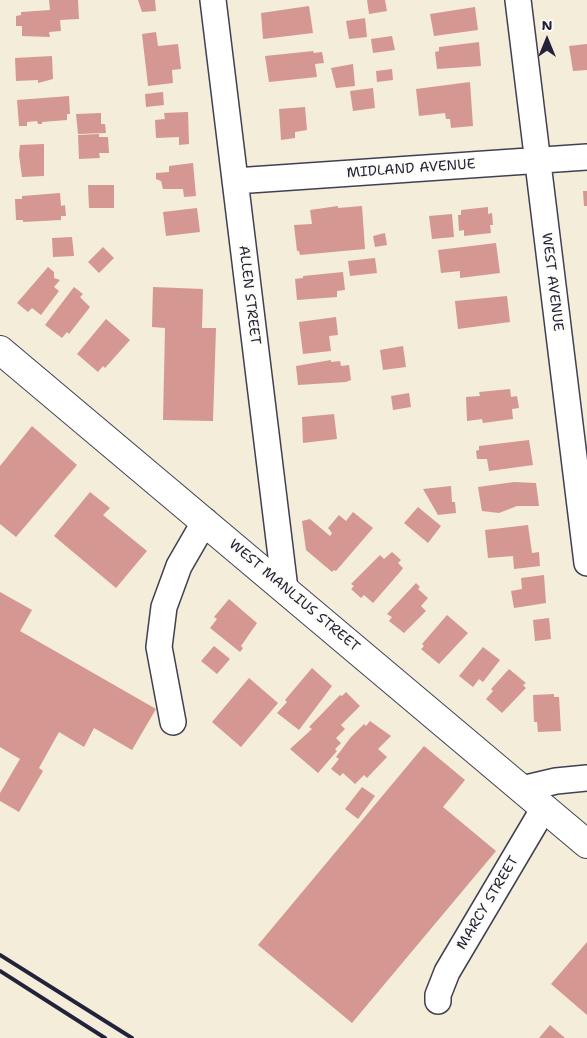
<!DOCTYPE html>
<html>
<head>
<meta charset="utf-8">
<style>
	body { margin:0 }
	#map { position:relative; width:587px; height:1038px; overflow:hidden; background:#f3edd9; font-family:"Shantell Sans",sans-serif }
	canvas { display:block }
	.north { position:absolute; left:522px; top:15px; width:50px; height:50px; -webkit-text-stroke:4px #fdfcf7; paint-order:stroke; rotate:0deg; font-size:14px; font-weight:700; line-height:20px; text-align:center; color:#22223b }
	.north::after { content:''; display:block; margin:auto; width:18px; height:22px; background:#22223b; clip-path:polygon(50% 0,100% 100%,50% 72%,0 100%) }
</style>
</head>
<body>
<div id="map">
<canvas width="587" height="1038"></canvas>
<div class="north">N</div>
</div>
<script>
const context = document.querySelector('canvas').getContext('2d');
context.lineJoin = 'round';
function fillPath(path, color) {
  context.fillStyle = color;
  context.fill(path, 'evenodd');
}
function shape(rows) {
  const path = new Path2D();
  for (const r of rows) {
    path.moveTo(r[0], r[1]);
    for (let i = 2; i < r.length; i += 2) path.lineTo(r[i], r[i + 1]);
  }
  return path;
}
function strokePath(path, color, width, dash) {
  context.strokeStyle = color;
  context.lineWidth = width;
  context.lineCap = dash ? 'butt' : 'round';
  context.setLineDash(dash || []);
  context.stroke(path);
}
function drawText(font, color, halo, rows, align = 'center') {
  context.font = font + ' "Shantell Sans",sans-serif';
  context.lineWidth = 5;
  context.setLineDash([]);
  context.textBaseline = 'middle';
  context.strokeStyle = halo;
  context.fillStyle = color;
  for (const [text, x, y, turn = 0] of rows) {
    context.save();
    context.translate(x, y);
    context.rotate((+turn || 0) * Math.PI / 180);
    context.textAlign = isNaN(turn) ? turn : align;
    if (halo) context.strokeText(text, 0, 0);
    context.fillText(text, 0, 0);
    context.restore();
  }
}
fillPath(shape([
	[49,0,78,0,79,19,60,20,61,31,49,32,50,37,22,36,22,26,16,26,16,16,21,15,21,12,50,10],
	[138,0,155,0,156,11,142,12],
	[367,0,385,0,387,11,369,14],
	[309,6,313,33,263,39,261,13],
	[475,7,478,30,434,36,430,14],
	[365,18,367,37,349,39,346,21],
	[156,32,158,46,178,44,181,69,172,70,173,83,148,86,142,34],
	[392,36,395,50,373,53,371,39],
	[479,42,481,66,437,69,435,52,439,51,439,47],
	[587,44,587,70,573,71,569,46],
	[313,51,314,53,322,52,324,63,315,64,317,77,269,82,265,56],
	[52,56,53,79,38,83,38,80,16,81,15,58],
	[353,64,355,86,336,88,331,68],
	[392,69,393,80,377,82,376,71],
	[470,82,473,126,451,128,450,119,446,119,445,113,419,116,416,89],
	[373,88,375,108,353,111,350,91],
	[163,92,164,105,146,107,145,94],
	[69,96,70,114,67,114,67,120,42,122,42,124,38,124,37,121,27,122,27,126,19,126,17,100],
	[305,107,307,130,295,132,295,138,281,140,279,109],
	[188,112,189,144,179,145,179,137,156,138,155,120,165,119,164,113],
	[101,113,101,124,105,124,106,133,78,134,76,114],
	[99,134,99,137,108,137,109,153,99,153,100,158,79,159,78,135],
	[44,144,44,176,22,177,19,155,20,145],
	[193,163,196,196,184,197,183,189,163,189,161,181,156,179,156,173,169,172,169,166],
	[88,185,114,185,114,208,89,208],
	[583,191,587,191,587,206,584,206],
	[60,193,61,206,65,205,66,216,61,216,61,220,23,222,23,220,16,220,15,199,22,199,22,196],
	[338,206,338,208,362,206,365,249,300,255,299,251,297,251,294,225,312,224,310,210],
	[488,207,488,214,492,213,493,225,490,225,491,233,464,236,464,230,459,231,458,215,461,215,461,210],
	[197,208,200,232,166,236,163,212],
	[452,214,454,237,432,239,429,216],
	[385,233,387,245,375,247,373,236],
	[72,237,74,256,53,257,52,238],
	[496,243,500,273,460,278,460,271,441,273,438,250],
	[103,247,114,258,99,273,88,262],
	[375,258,377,273,350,276,348,261],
	[48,267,54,272,54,278,60,280,54,287,59,291,41,315,32,308,28,312,17,303],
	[343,272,345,290,337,291,337,297,297,300,295,279,303,278,303,276],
	[74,287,83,294,80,297,90,307,69,334,67,332,62,338,45,325],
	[153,287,203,289,202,328,216,328,213,421,163,420,165,328,152,327],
	[507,296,510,322,458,329,455,301],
	[336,317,338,335,329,336,331,351,303,354,299,322],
	[106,319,130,340,105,368,103,366,98,372,77,354],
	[403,346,406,367,383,370,380,350],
	[331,360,331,362,340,361,341,366,349,365,351,380,346,382,298,385,296,366],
	[510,389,511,397,517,396,519,408,512,409,513,419,483,423,482,419,467,421,466,397,480,396,479,392],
	[409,393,411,407,393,410,391,396],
	[334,414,337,439,303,443,302,417],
	[32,426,77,465,16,537,0,524,0,466],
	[529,440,533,465,489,471,487,459,477,459,476,451,479,450,479,446],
	[514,482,536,483,539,506,517,506,499,513,482,511,478,487],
	[451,486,452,502,455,502,456,513,438,515,423,489],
	[90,492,110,508,103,515,147,551,116,588,54,536],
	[418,507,441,526,428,543,404,523],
	[353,512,373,528,336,571,334,570,332,572,306,550,302,521,310,519,330,536,332,533,328,528,339,515,346,521],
	[528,525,532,553,539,552,540,566,514,569,513,556,488,558,485,530],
	[392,552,401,560,398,563,403,568,400,572,373,603,364,595,361,598,351,589,354,586,351,584,380,555,384,559],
	[544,575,546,603,514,608,511,591,522,589,521,578],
	[416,583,420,587,418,589,428,598,421,606,426,611,404,633,389,621,392,617,387,614],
	[0,592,32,610,20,631,156,709,132,750,94,728,84,747,59,732,39,768,43,771,19,812,0,801,0,793,20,759,0,747],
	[229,599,257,623,241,646,243,648,240,652,210,628,217,619,214,617],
	[447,615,468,633,439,664,421,649,424,646,422,644],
	[549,618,551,639,535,641,533,620],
	[214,646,230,659,217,674,201,661],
	[483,647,500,660,483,682,479,679,473,687,459,676],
	[312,668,332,686,299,730,277,713,287,702,285,700],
	[509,669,526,683,523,685,526,688,502,713,486,699,493,691,491,689],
	[249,678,278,703,241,747,212,722],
	[346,692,360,706,341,725,345,729,336,738,341,743,335,749,337,751,318,773,290,749,312,729,309,727,340,695,342,696],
	[554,694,554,697,559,697,561,731,538,732,537,722,534,722,533,695],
	[370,721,391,736,378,749,387,757,367,778,364,775,355,784,343,773,340,776,331,769,339,759,336,757,351,737,364,724,366,726],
	[424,746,465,780,443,807,496,851,352,1023,258,945],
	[362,787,375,796,358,819,345,809],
	[587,942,587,1015,551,984],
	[550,1025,565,1038,539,1038]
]), '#d59792');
const street = shape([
	[213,0,285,589],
	[518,0,587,563],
	[235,181,587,157],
	[173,722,159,647,164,607,179,566,205,521],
	[522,789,556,781,587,778],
	[438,1001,438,995,447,972,544,808]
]);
const secondary = shape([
	[0,350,587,844]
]);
strokePath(street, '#414053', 28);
strokePath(secondary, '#414053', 30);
strokePath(street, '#fff', 25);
strokePath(secondary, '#fff', 28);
strokePath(shape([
	[0,955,132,1038],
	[0,971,105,1038]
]), '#22223b', 4);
drawText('14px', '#22223b', '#fdfcf7', [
	["MIDLAND AVENUE",411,169,-4],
	["WEST AVENUE",552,282,83],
	["ALLEN STREET",249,295,83],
	["WEST MANLIUS STREET",294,596,40],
	["MARCY STREET",488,903,-59]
]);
</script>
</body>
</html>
